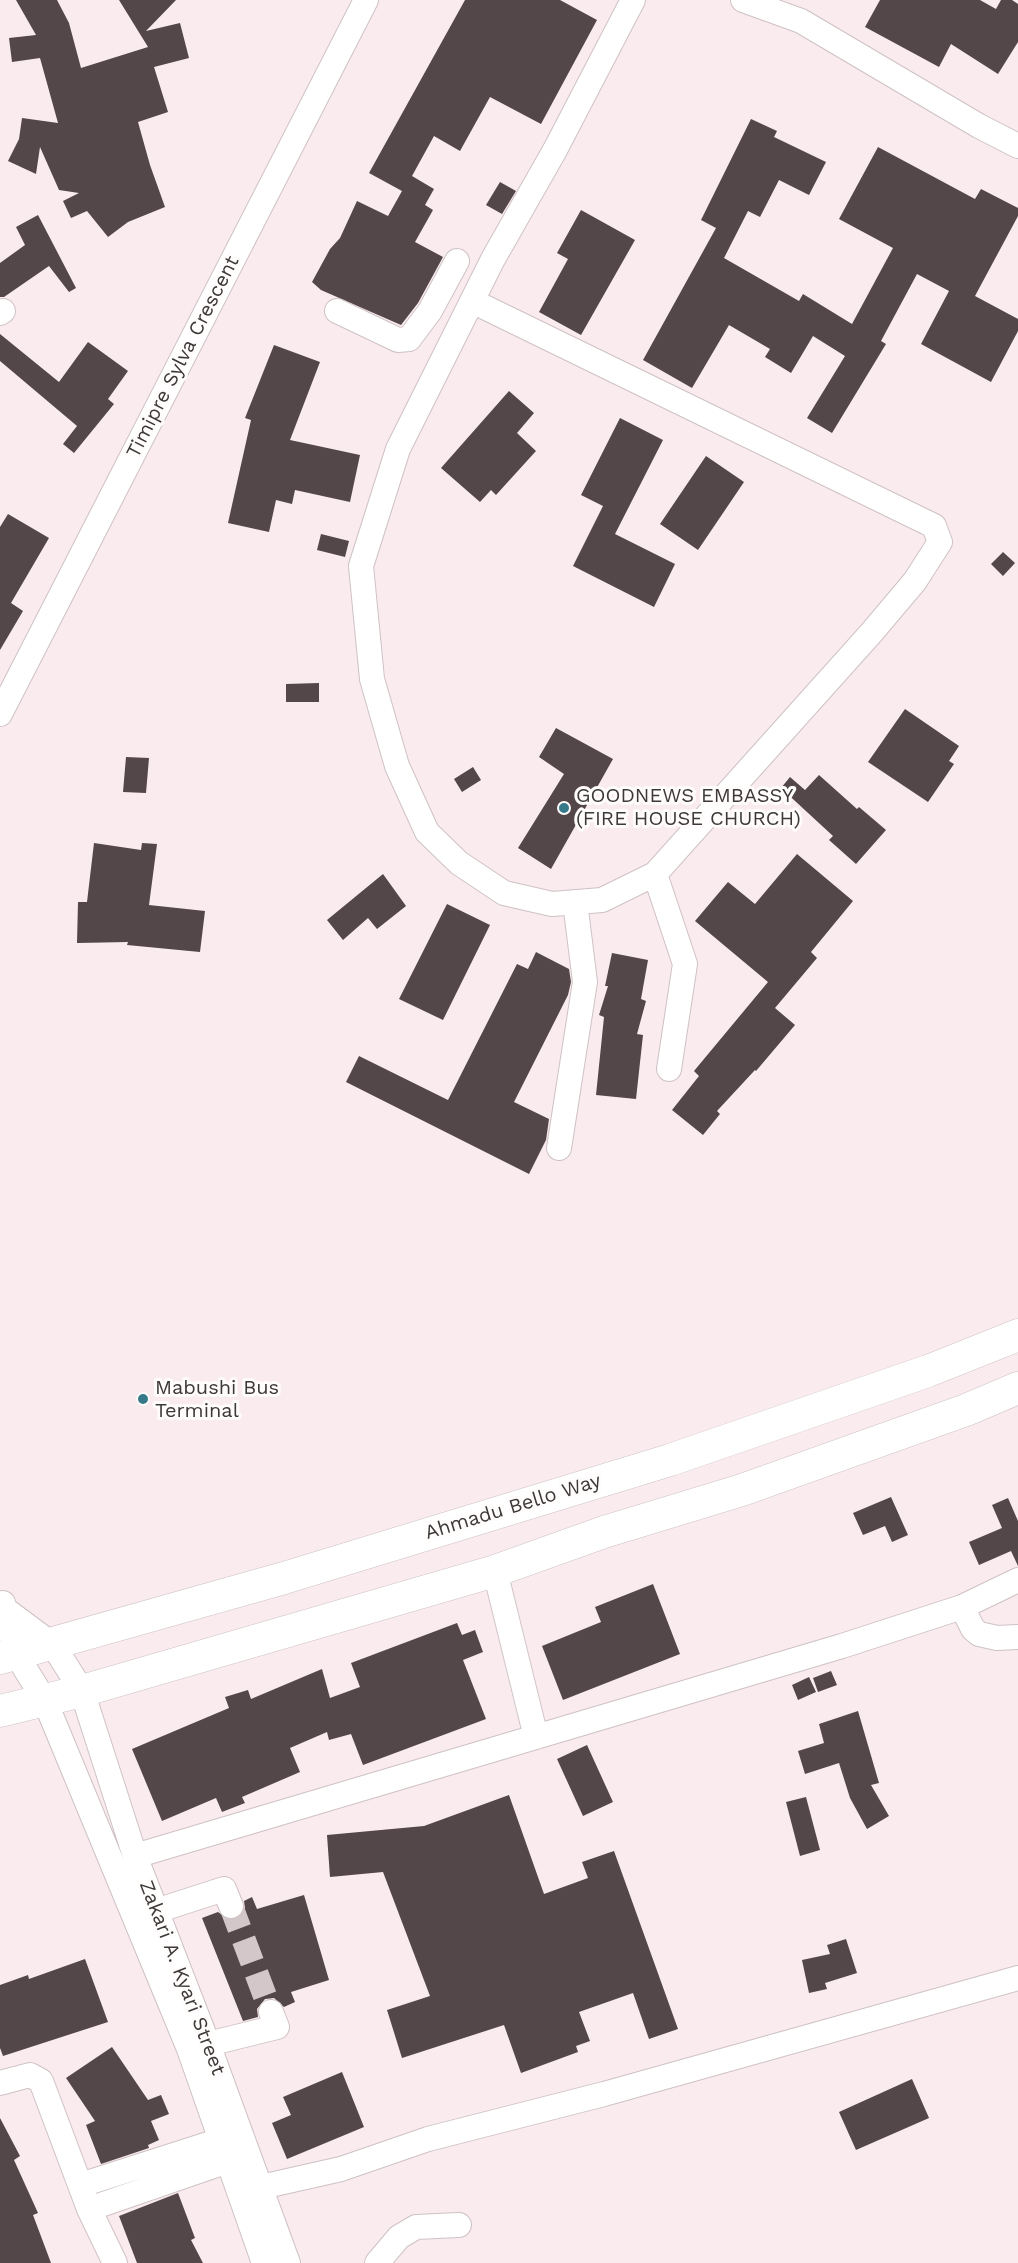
<!DOCTYPE html>
<html>
<head>
<meta charset="utf-8">
<style>
	body { margin:0 }
	canvas { display:block; background:#f9ebee }
</style>
</head>
<body>
<canvas width="1018" height="2263"></canvas>
<script>
const context = document.querySelector('canvas').getContext('2d');
context.lineJoin = 'round';
function fillPath(path, color) {
  context.fillStyle = color;
  context.fill(path, 'evenodd');
}
function shape(rows) {
  const path = new Path2D();
  for (const r of rows) {
    path.moveTo(r[0], r[1]);
    for (let i = 2; i < r.length; i += 2) path.lineTo(r[i], r[i + 1]);
  }
  return path;
}
function strokePath(path, color, width, dash) {
  context.strokeStyle = color;
  context.lineWidth = width;
  context.lineCap = dash ? 'butt' : 'round';
  context.setLineDash(dash || []);
  context.stroke(path);
}
function drawText(font, color, halo, rows, align = 'center') {
  context.font = font + ' "Work Sans",sans-serif';
  context.lineWidth = 6;
  context.setLineDash([]);
  context.textBaseline = 'middle';
  context.strokeStyle = halo;
  context.fillStyle = color;
  for (const [text, x, y, turn = 0] of rows) {
    context.save();
    context.translate(x, y);
    context.rotate((+turn || 0) * Math.PI / 180);
    context.textAlign = isNaN(turn) ? turn : align;
    if (halo) context.strokeText(text, 0, 0);
    context.fillText(text, 0, 0);
    context.restore();
  }
}
fillPath(shape([
	[16,0,57,0,69,23,81,68,148,47,119,0,176,0,146,31,180,23,189,58,154,67,168,112,138,122,150,165,165,207,128,222,108,237,87,211,71,218,63,201,79,193,59,190,40,147,36,174,8,161,19,139,22,118,58,123,40,58,12,62,9,38,36,35],
	[465,0,560,0,597,20,541,124,490,97,460,151,434,136,412,176,434,189,425,205,433,210,415,242,443,257,418,303,401,325,321,290,312,282,330,249,340,238,357,201,388,216,402,191,369,173],
	[880,0,980,0,996,9,1001,0,1012,0,1018,4,1018,42,998,74,951,44,939,67,865,27],
	[751,119,777,131,774,137,826,162,809,195,779,180,760,217,748,211,724,258,799,301,803,294,852,324,893,248,839,219,878,147,975,199,981,189,1018,208,1018,216,975,296,1018,319,1018,331,991,382,921,344,949,291,917,274,881,341,886,344,832,433,807,418,845,356,813,336,791,373,765,357,770,349,729,325,692,388,643,360,716,228,701,220],
	[500,182,516,191,502,214,486,205],
	[581,210,635,240,581,335,539,312,568,259,557,253],
	[38,215,76,288,69,292,49,266,4,297,0,297,0,263,25,245,16,227],
	[0,334,59,382,88,342,128,371,108,399,114,404,74,453,63,444,77,426,0,361],
	[274,345,320,362,290,440,360,455,350,502,295,490,292,504,276,500,269,532,228,523,251,420,245,418],
	[509,391,534,413,517,433,536,451,496,495,491,490,480,502,441,468],
	[620,418,663,440,615,534,675,564,654,607,573,566,603,506,581,495],
	[706,456,744,482,698,550,660,524],
	[8,514,49,538,11,603,23,611,0,650,0,527],
	[321,534,349,541,345,557,317,550],
	[1003,552,1015,563,1003,576,991,564],
	[319,683,319,702,286,702,286,684],
	[905,709,959,746,949,761,954,764,928,802,868,762],
	[556,728,613,759,551,869,518,848,564,774,539,757],
	[126,757,149,758,146,793,123,792],
	[473,767,481,780,462,792,454,779],
	[819,775,857,809,859,807,886,830,856,864,829,840,833,836,781,788,790,777,805,790],
	[94,843,141,850,142,843,157,844,149,905,205,911,200,952,127,945,128,942,77,943,78,902,87,902],
	[797,854,853,901,811,952,817,958,775,1008,795,1025,756,1071,755,1070,717,1111,720,1114,703,1135,672,1110,699,1076,694,1071,768,982,695,921,728,882,755,904],
	[383,874,406,906,377,929,368,918,343,940,327,920],
	[447,904,490,925,443,1020,399,999],
	[536,952,569,969,571,982,568,995,514,1102,549,1119,546,1140,529,1174,346,1082,359,1056,448,1100,517,964,528,969],
	[612,953,648,960,641,999,646,1001,637,1034,643,1035,636,1099,596,1095,604,1017,599,1015,608,986,605,986],
	[891,1497,908,1535,892,1542,885,1526,863,1535,853,1513],
	[1008,1498,1018,1521,1018,1566,1011,1551,979,1565,969,1542,1002,1528,992,1505],
	[653,1584,680,1654,563,1700,542,1646,601,1622,595,1607],
	[457,1623,462,1635,475,1630,483,1652,463,1660,486,1719,363,1765,351,1734,329,1740,327,1732,290,1748,300,1772,242,1797,245,1803,222,1812,216,1798,162,1821,132,1749,229,1708,225,1697,248,1690,251,1699,322,1669,330,1698,360,1687,351,1663],
	[831,1671,837,1685,818,1692,813,1678],
	[809,1677,816,1692,798,1700,792,1685],
	[858,1711,879,1783,871,1785,889,1816,867,1829,850,1798,839,1763,805,1774,798,1751,824,1743,819,1724],
	[587,1745,613,1802,583,1816,557,1759],
	[509,1795,544,1894,588,1878,582,1862,614,1851,678,2029,649,2039,633,1993,579,2012,590,2041,576,2046,578,2052,521,2073,504,2025,402,2058,387,2010,430,1996,383,1872,330,1877,327,1835,424,1826],
	[806,1797,820,1850,800,1856,786,1802],
	[304,1895,329,1980,291,1992,295,2002,284,2007,274,1998,265,1999,257,2009,258,2017,243,2021,202,1918,218,1912,229,1920,237,1919,245,1908,244,1901,252,1897,257,1909],
	[846,1939,857,1973,825,1983,827,1989,809,1993,802,1960,830,1954,827,1945],
	[85,1959,108,2022,3,2056,0,2048,0,1985,28,1975,29,1979],
	[112,2047,148,2100,161,2095,169,2114,151,2121,159,2140,148,2145,149,2148,101,2164,86,2125,95,2121,66,2078],
	[342,2072,364,2127,287,2159,272,2123,291,2115,283,2097],
	[912,2079,929,2118,856,2150,839,2112],
	[0,2118,20,2156,14,2160,38,2213,33,2215,51,2263,0,2263],
	[178,2193,195,2238,191,2240,203,2263,137,2263,119,2216]
]), '#534749');
strokePath(shape([
	[231,1906,271,2012]
]), '#d3c7ca', 24, [24, 12]);
const minor = shape([
	[743,0,801,21,979,126,1018,146],
	[472,301,934,526,940,542,915,581,872,632,655,874,602,900,552,904,504,893,459,863,427,832,397,766,372,679,361,566,398,449,493,259,555,150,633,0],
	[337,311,398,340,409,339,430,311,457,261],
	[0,313,3,311],
	[0,714,366,0],
	[655,874,685,964,669,1069],
	[559,1148,585,982,575,902],
	[495,1571,536,1737],
	[3,1603,16,1654,45,1701,189,2049,264,2263],
	[962,1607,973,1629,979,1634,997,1638,1018,1637],
	[6,1610,53,1645,82,1691,135,1856,208,2044,288,2263],
	[135,1856,842,1646,962,1607,1018,1580],
	[156,1911,224,1889,231,1906],
	[208,2044,277,2027,271,2012],
	[0,2083,30,2075,41,2081,89,2209,115,2263],
	[81,2185,221,2140],
	[239,2192,341,2169,428,2139,604,2094,1018,1978],
	[89,2209,228,2161],
	[377,2263,399,2237,416,2227,459,2225]
]);
const major = shape([
	[0,1658,284,1578,670,1460,928,1371,1018,1335],
	[0,1711,82,1691,495,1571,604,1532,742,1490,966,1410,1018,1388]
]);
strokePath(minor, '#cfc2c4', 26);
strokePath(major, '#cfc2c4', 33);
strokePath(minor, '#fff', 24);
strokePath(major, '#fff', 32);
for (const [x, y, r, color] of [
	[564,808,6,"#367989"],
	[143,1399,6,"#367989"]
]) {
  const dot = new Path2D();
  dot.arc(x, y, r, 0, 2 * Math.PI);
  context.fillStyle = color;
  context.fill(dot);
  strokePath(dot, '#fffcfc', 2);
}
drawText('20px', '#3d3839', '#fffcfc', [
	["Timipre Sylva Crescent",183,357,-63],
	["Ahmadu Bello Way",513,1507,-17],
	["Zakari A. Kyari Street",182,1978,69]
]);
drawText('20px', '#3d3839', '#fffcfc', [
	["GOODNEWS EMBASSY",576,796],
	["(FIRE HOUSE CHURCH)",576,819],
	["Mabushi Bus",155,1388],
	["Terminal",155,1411]
], 'left');
</script>
</body>
</html>
